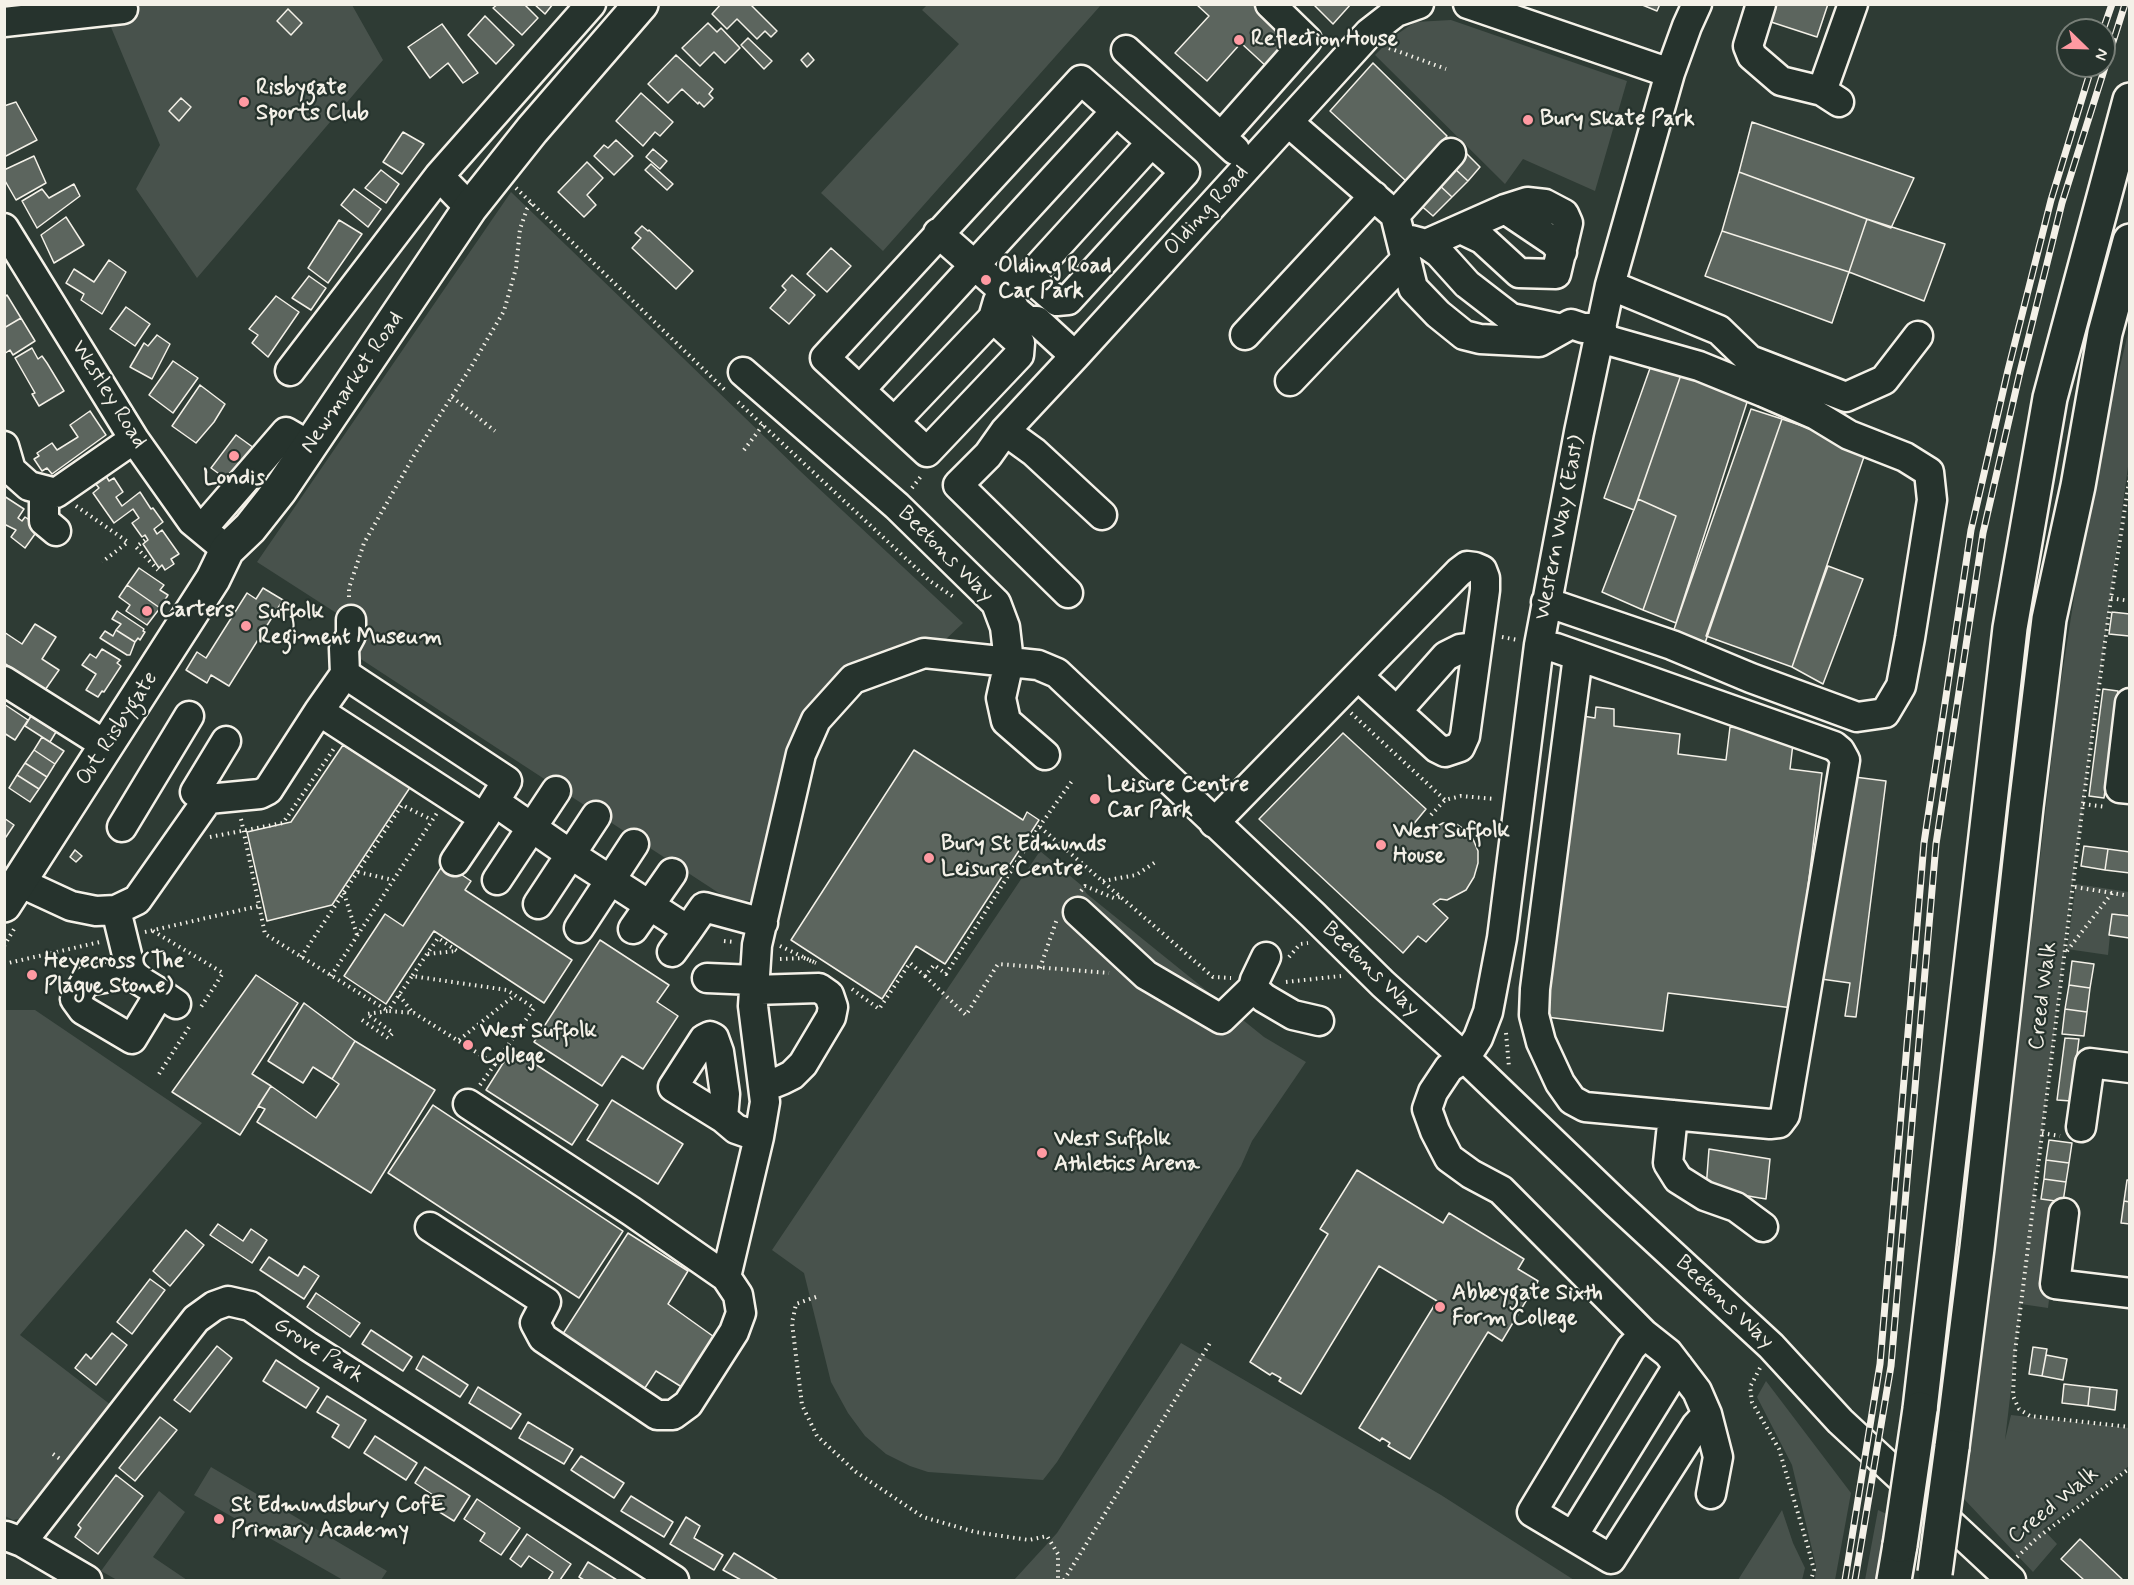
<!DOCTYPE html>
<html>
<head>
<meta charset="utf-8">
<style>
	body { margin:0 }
	#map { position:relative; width:2134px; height:1585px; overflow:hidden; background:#2e3b34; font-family:Mynerve,sans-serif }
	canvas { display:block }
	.frame { position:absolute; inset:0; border:6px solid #f4f1e8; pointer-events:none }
	.north { position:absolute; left:2056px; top:18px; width:60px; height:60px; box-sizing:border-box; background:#26332d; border:2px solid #787f78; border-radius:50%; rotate:113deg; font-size:16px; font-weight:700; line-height:24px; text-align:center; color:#f4f1e8 }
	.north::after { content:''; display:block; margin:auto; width:21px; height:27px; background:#ff9aa2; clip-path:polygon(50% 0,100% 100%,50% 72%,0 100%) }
</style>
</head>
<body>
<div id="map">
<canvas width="2134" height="1585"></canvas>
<div class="frame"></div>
<div class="north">N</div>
</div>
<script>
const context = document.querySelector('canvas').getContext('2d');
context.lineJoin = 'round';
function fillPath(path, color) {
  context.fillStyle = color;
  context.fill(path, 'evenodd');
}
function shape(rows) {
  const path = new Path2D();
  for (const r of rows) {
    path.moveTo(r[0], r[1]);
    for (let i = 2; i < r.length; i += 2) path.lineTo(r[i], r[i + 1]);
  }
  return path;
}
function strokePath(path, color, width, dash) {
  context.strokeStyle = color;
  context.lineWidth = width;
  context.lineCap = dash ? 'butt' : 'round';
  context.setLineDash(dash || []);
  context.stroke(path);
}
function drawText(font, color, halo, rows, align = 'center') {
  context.font = font + ' Mynerve,sans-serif';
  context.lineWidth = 4.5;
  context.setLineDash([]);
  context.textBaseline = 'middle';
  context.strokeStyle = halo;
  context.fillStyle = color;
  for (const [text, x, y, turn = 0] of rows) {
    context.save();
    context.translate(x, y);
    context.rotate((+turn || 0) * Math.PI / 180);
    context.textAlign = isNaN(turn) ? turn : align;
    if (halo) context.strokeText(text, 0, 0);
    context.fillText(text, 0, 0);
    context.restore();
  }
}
fillPath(shape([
	[103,5,352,5,383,60,197,278,136,189,160,145,108,20],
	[927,5,1101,5,883,251,821,193,959,44,922,10],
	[1451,20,1627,81,1595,191,1523,159,1505,184,1375,55,1393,37,1415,22],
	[511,192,799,470,963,623,945,640,905,643,843,673,756,900,731,901,344,648,341,616,257,562],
	[2129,329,2129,459,2072,889,2034,1198,2061,1203,2048,1308,2021,1304,2005,1440,2011,1415,2129,1428,2129,1466,2043,1529,2057,1544,2033,1572,1964,1499,2008,1137,2059,694,2092,483],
	[1040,851,1081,885,1087,894,1264,1037,1306,1062,1252,1141,1241,1166,1173,1278,1057,1462,1043,1480,928,1472,910,1466,886,1454,865,1436,848,1413,831,1382,804,1273,772,1250],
	[2076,884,2129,892,2129,916,2112,914,2108,955,2067,949],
	[5,1010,35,1010,202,1123,20,1335,111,1405,24,1518,13,1520,5,1516],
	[1181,1343,1441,1495,1574,1580,1014,1580,1057,1533],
	[1766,1381,1851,1493,1835,1580,1815,1580,1816,1566,1792,1465,1757,1397],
	[211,1467,387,1571,381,1580,343,1580,194,1495],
	[159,1491,185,1512,153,1557,187,1580,117,1580,101,1571],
	[1782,1510,1793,1543,1805,1568,1802,1580,1738,1580],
	[1878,1510,1891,1516,1880,1580,1865,1580]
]), '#48524c');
const building = shape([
	[498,4,524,4,538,18,522,35,493,8,498,4],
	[534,4,553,4,545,14,534,4],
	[721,4,750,4,777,31,771,37,765,31,757,39,737,19,727,29,712,14,721,4],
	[1196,4,1260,4,1295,36,1267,67,1241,43,1207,81,1175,53,1209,16,1196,4],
	[1313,4,1351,4,1333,24,1313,4],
	[1640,4,1660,4,1657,11,1640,4],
	[1775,4,1828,4,1817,37,1768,21,1775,4],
	[288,9,302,23,291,35,277,21,288,9],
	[485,16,514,45,496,64,468,35,485,16],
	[708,23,717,32,721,28,740,48,725,63,714,52,700,66,682,48,708,23],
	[442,24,478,73,463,83,448,63,430,78,408,47,442,24],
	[748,38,772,61,764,69,741,45,748,38],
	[808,53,814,60,807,67,801,60,808,53],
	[676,55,713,89,709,94,713,98,704,107,699,102,698,104,682,89,668,103,648,84,676,55],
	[1373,63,1447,136,1406,181,1330,111,1373,63],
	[641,93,673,122,660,136,655,132,643,146,616,121,641,93],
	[181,98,191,107,179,121,169,111,181,98],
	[16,102,37,140,4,157,4,106,16,102],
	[1752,122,1914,178,1891,228,1739,172,1752,122],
	[403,132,424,144,402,174,383,162,403,132],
	[616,140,633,156,614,175,594,156,604,145,608,148,616,140],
	[653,149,667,161,660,169,646,157,653,149],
	[1467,154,1480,167,1468,181,1454,168,1467,154],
	[34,156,46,183,16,200,4,179,4,170,34,156],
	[587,162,603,178,587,195,596,205,584,217,558,192,587,162],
	[651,164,673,184,667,190,645,170,651,164],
	[1454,168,1468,181,1452,197,1437,183,1454,168],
	[381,170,399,184,386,203,365,188,381,170],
	[1739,172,1867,219,1849,272,1722,231,1739,172],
	[1437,183,1452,197,1433,216,1418,203,1437,183],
	[74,184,80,196,37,228,22,201,42,189,49,198,74,184],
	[354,189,381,209,368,227,341,205,354,189],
	[66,217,84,245,54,263,41,235,66,217],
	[1867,219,1945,244,1924,301,1849,272,1867,219],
	[339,220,362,234,328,283,308,268,339,220],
	[642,226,648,231,649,230,693,271,676,289,632,248,641,238,635,233,642,226],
	[1722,231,1849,272,1832,323,1705,276,1722,231],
	[831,248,851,266,827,292,807,274,831,248],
	[109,260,126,272,102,314,81,300,84,294,66,283,74,269,94,282,109,260],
	[792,275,815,295,789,324,770,308,786,290,782,286,792,275],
	[309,276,326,288,311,310,292,298,309,276],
	[7,295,21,318,4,328,4,297,7,295],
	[276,296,299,312,268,357,252,343,258,335,249,329,276,296],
	[126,307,150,324,135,346,110,329,126,307],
	[21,318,35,341,13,355,10,350,4,354,4,328,21,318],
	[157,335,170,344,152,379,130,367,144,343,148,346,157,335],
	[32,348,38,359,42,356,47,363,64,391,39,406,32,394,35,393,15,358,32,348],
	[1654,357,1683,369,1634,510,1604,498,1654,357],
	[173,361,198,378,173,413,149,395,173,361],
	[1683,369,1750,393,1676,623,1643,610,1676,516,1638,499,1683,369],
	[200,385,225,404,214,422,196,443,172,426,200,385],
	[1751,409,1782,419,1704,646,1672,635,1751,409],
	[90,411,106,435,52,474,47,468,42,471,34,459,39,456,37,453,52,443,57,450,78,437,70,425,90,411],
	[1782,419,1867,448,1792,667,1706,636,1782,419],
	[236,435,254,448,229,481,211,468,236,435],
	[106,476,109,481,114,478,123,492,116,497,122,506,140,492,151,509,153,508,163,522,154,529,157,534,162,530,179,554,171,559,174,564,165,570,162,565,159,568,143,544,148,540,145,535,142,537,132,523,139,518,133,509,114,523,93,493,99,488,95,483,106,476],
	[4,496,24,509,18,518,22,521,25,517,40,527,25,548,11,537,16,530,4,524,4,496],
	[1638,499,1676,516,1643,610,1602,592,1638,499],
	[1828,566,1863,579,1823,684,1792,667,1828,566],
	[139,568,164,585,160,590,168,595,160,608,127,585,139,568],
	[127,585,160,608,147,625,126,611,130,605,119,597,127,585],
	[263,588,283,600,229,686,211,675,207,683,186,670,197,652,206,658,247,593,256,599,263,588],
	[117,611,144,629,143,631,145,632,140,640,138,638,135,642,116,630,121,624,112,619,117,611],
	[2112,612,2130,614,2129,636,2109,634,2112,612],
	[35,624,56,637,42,659,59,670,45,690,4,663,4,632,22,644,35,624],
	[116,630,135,642,130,655,127,655,100,638,105,631,113,636,116,630],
	[102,649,120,660,117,663,121,666,104,692,102,691,98,697,86,690,96,674,82,665,90,654,96,658,102,649],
	[2103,689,2118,691,2104,798,2089,796,2103,689],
	[4,704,28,720,15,740,4,733,4,704],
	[1596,707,1614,709,1614,726,1680,734,1678,754,1726,760,1730,727,1794,735,1790,769,1822,773,1793,1008,1668,993,1663,1031,1546,1017,1583,716,1595,718,1596,707],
	[31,716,56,732,50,742,25,726,31,716],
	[1343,733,1426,809,1412,826,1425,838,1434,828,1443,823,1455,823,1467,831,1473,839,1478,851,1478,863,1474,877,1466,890,1447,900,1440,899,1433,904,1448,918,1426,942,1418,936,1403,953,1259,819,1343,733],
	[42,737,64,751,55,764,34,750,42,737],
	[343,745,411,786,332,905,267,921,247,832,291,822,343,745],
	[34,750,55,764,47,777,25,763,34,750],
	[914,750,1023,820,1027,812,1039,820,945,964,916,946,882,999,791,940,914,750],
	[25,763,47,777,39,789,17,775,25,763],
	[17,775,39,789,30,802,9,788,17,775],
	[1847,776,1886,781,1856,1017,1845,1016,1850,983,1821,979,1847,776],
	[4,818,14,825,6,837,4,836,4,818],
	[2084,846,2108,849,2105,870,2081,866,2084,846],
	[2108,849,2130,852,2130,873,2105,870,2108,849],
	[75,850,82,856,76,862,70,857,75,850],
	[444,863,471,881,465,890,572,960,544,1003,434,931,386,1004,344,976,385,914,403,926,444,863],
	[2112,914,2130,916,2129,938,2109,935,2112,914],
	[600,940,669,985,657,1002,678,1016,643,1069,622,1056,602,1086,534,1042,600,940],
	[2072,961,2094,964,2090,988,2069,985,2072,961],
	[256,975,298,1003,252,1074,271,1086,240,1135,172,1092,256,975],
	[2069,985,2090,988,2087,1012,2065,1009,2069,985],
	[304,1003,355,1041,332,1079,313,1067,303,1083,268,1061,304,1003],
	[2065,1009,2087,1012,2084,1036,2062,1034,2065,1009],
	[2065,1038,2079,1039,2071,1101,2057,1100,2065,1038],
	[355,1041,435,1090,371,1193,257,1122,265,1109,258,1106,271,1086,316,1118,339,1084,332,1079,355,1041],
	[512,1049,598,1105,572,1145,486,1090,512,1049],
	[612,1100,683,1144,658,1184,587,1140,612,1100],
	[433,1105,623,1231,579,1298,388,1173,433,1105],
	[2049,1140,2072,1143,2069,1163,2046,1160,2049,1140],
	[1709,1149,1770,1159,1766,1199,1706,1189,1709,1149],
	[2046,1160,2069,1163,2066,1182,2044,1179,2046,1160],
	[1357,1170,1443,1223,1449,1213,1524,1259,1518,1269,1538,1281,1502,1341,1488,1332,1410,1459,1388,1446,1390,1443,1382,1438,1380,1441,1359,1428,1437,1301,1379,1266,1301,1394,1279,1381,1281,1378,1272,1373,1270,1375,1250,1362,1328,1234,1320,1229,1357,1170],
	[2044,1179,2066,1182,2063,1202,2041,1199,2044,1179],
	[2127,1180,2130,1180,2130,1202,2124,1201,2127,1180],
	[2124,1201,2130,1202,2130,1224,2121,1223,2124,1201],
	[218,1224,243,1241,251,1229,267,1240,252,1263,210,1235,218,1224],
	[186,1230,204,1245,170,1286,153,1271,186,1230],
	[628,1233,688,1271,668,1304,717,1339,685,1389,656,1371,641,1394,559,1340,628,1233],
	[269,1257,298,1276,304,1266,319,1276,304,1299,260,1270,269,1257],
	[150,1279,165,1290,132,1334,117,1322,150,1279],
	[316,1293,360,1323,350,1337,307,1307,316,1293],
	[371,1330,412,1357,403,1371,362,1344,371,1330],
	[112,1333,127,1345,96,1385,75,1368,86,1354,91,1359,112,1333],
	[217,1346,232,1358,190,1412,174,1400,217,1346],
	[2033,1347,2047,1349,2042,1376,2029,1374,2033,1347],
	[2046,1355,2067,1359,2063,1380,2042,1376,2046,1355],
	[423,1356,468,1385,460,1397,416,1369,423,1356],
	[276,1360,319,1388,306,1408,263,1381,276,1360],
	[2064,1384,2090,1387,2088,1406,2062,1403,2064,1384],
	[478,1387,521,1414,511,1429,469,1403,478,1387],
	[2090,1387,2117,1390,2115,1410,2088,1406,2090,1387],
	[327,1396,366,1420,349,1448,332,1437,339,1425,317,1412,327,1396],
	[160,1417,177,1430,135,1481,119,1468,160,1417],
	[528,1422,573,1449,564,1464,519,1438,528,1422],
	[375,1436,417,1463,406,1480,364,1453,375,1436],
	[581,1456,624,1483,614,1498,571,1470,581,1456],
	[425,1467,470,1496,454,1521,433,1508,439,1499,415,1483,425,1467],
	[116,1475,143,1496,98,1554,75,1537,81,1528,78,1525,116,1475],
	[631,1496,673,1522,664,1537,621,1511,631,1496],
	[477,1499,520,1528,501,1555,480,1541,485,1533,464,1519,477,1499],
	[686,1517,700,1526,694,1538,723,1555,714,1570,670,1544,686,1517],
	[527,1534,571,1564,560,1580,548,1580,553,1572,529,1556,521,1567,510,1559,527,1534],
	[2080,1539,2123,1580,2084,1580,2061,1559,2080,1539],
	[734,1553,778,1580,741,1580,723,1570,734,1553],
	[588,1562,617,1580,584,1580,579,1577,588,1562]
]);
fillPath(building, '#5c655e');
strokePath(building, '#f4f1e8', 1.5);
const minor = shape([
	[1468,4,1670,73],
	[1697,4,1687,26,1670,73,1610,285,1579,432,1539,645,1502,938,1488,1012,1478,1038,1465,1058,1449,1068,1433,1092,1427,1109,1435,1131,1449,1158,1471,1174,1501,1190,1644,1334,1668,1353,1697,1391,1707,1414,1718,1457,1711,1494],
	[1761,4,1748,46,1752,56,1781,81,1822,91],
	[4,22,123,9],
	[1126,50,1235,150],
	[1839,102,1822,91,1853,4],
	[1288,122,1395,215,1413,288,1438,314,1464,335,1480,339,1539,342,1571,324,1583,328,1602,328],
	[1221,137,1307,40,1270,4],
	[439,176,470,208],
	[1505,209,1554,242,1562,252],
	[1395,215,1451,153],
	[4,228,134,439,192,521,227,550],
	[938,233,1006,293,1016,311,1028,321,1037,321,1075,356],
	[1411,240,1426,244,1439,253,1467,284,1511,318,1562,329],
	[1426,244,1505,209,1527,202,1545,204,1564,214,1568,223,1556,274,1519,273,1482,239,1461,229],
	[1610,285,1719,330,1750,360,1846,397,1884,380,1918,336],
	[993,318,1020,343,1019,355,927,452,825,358,1081,80,1185,172,1068,300,1057,301,1029,277],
	[1245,335,1374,196],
	[290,371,439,176,591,4],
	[743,372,897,506,996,603,1005,627,1009,662,1001,698,1006,721,1045,755],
	[1290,381,1405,260],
	[860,390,1116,111],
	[895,421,993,318,998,301,1016,281,1029,277,1151,143],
	[1005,431,1034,452,1102,515],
	[4,446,11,470,29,486,56,493,134,439],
	[44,490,44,521,56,531],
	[202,529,286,432,310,446],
	[1068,593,958,485,988,455,1005,431,1075,356,1369,33,1396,12,1419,4],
	[1546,602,1672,645,1751,678,1857,717,1885,713,1901,686,1910,638,1932,500,1929,472,1905,457,1849,435,1816,415,1763,392,1699,366,1600,338],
	[1539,645,1556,648,1834,746,1840,751,1845,760,1785,1115,1779,1123,1770,1124,1585,1107,1572,1100,1560,1083,1541,1042,1534,1015,1535,989,1578,656],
	[345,674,344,648,351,635,351,620],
	[4,681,107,746],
	[2130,703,2120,788,2130,789],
	[1397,711,1446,656,1460,649,1477,647],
	[195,792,226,741],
	[495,802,570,854,688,930,704,907,763,923],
	[1214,823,1459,572,1467,566,1475,567,1482,570,1485,578,1485,590,1465,736,1460,747,1445,752,1437,748,1358,676],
	[122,827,189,716],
	[455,861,484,818],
	[497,880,556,791],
	[19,882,71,906,96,911,116,910,137,900,208,799,260,794,268,790,319,711,345,674,507,781,484,818,319,711],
	[538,904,596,816],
	[116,910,128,959,129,974],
	[1078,912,1146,975,1221,1019,1253,988,1255,980,1266,957],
	[579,928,634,844],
	[633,929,672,873],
	[672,952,688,930],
	[707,978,754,980],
	[1253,988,1264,998,1293,1015,1319,1021],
	[753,990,819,988,829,995,833,1007,831,1017,803,1064,792,1075,782,1080,772,1084,763,1085],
	[160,993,132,1039,83,1010,75,999,86,981,129,974,160,993,176,1004],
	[468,1104,631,1211,726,1277,759,1137,765,1102,753,1006,757,945,801,754,816,720,853,679,924,653,1038,665,1057,673,1313,915,1383,984,1465,1058,1616,1203,1771,1346,1840,1421,2011,1580],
	[1673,1115,1668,1163,1678,1179,1705,1196,1736,1207,1763,1227],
	[723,1118,673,1087,704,1039,710,1036,714,1038,719,1052,725,1094,723,1118,736,1129,759,1137],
	[2081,1127,2090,1063,2130,1068],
	[2064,1213,2055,1284,2130,1293],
	[430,1227,546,1302,535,1323,543,1338,657,1415,673,1415,688,1404,734,1332,741,1313,738,1295,726,1277],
	[1644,1334,1631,1348,1532,1512,1611,1559,1696,1426,1707,1414],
	[6,1536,22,1542,87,1580],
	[1573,1536,1678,1366],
	[22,1542,196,1319,214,1306,228,1301,250,1306,308,1346,674,1580]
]);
const major = shape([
	[4,905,213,579,227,550,250,528,280,490,470,208,532,130,641,4]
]);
const highway = shape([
	[1920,1409,2010,628,2050,398,2130,100],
	[1952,1447,1977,1248,2026,807,2049,619,2078,486,2105,333,2130,241],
	[1894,1580,1900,1545]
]);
strokePath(minor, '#f4f1e8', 33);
strokePath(major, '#f4f1e8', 38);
strokePath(highway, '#f4f1e8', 38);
strokePath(shape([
	[1389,48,1446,69],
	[516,188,726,391],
	[452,397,495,431],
	[738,402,930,581,955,598],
	[744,450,763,425],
	[2130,475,2111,598,2083,804,2015,1352,2013,1396,2019,1409,2030,1416,2130,1427],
	[912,488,922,475],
	[76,506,128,542,102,562],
	[145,540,136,547,158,570],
	[349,597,349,588,364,543,416,452,471,367,504,311,516,268,520,229,527,209,532,203],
	[2111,598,2130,601],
	[1502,637,1518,640],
	[1351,713,1445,800],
	[2083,804,2106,807],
	[1431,815,1445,800,1461,796,1495,799],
	[241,819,265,934,388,1011,414,1013,495,1064,534,1008,507,990,412,976,427,954,438,938,457,951,427,954],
	[1040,827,1213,977,1231,978],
	[210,837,283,823,335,747],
	[358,872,393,880],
	[1103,881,1136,875,1157,861],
	[2075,887,2130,896],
	[1081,891,1085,886,1114,898,1120,897],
	[344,893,357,935],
	[153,931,223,973,199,1010],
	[145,932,259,906],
	[724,941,734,942],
	[4,946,14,929],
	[780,946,816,963],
	[2067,951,2112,893],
	[301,957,402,805,432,820],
	[1289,957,1300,944,1308,943],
	[780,959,804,958,816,963],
	[4,964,100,942],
	[1040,968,1057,919],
	[331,976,437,813],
	[925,976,966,1015,998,964,1109,973],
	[1286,982,1341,976],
	[852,989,879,1009,910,963,925,976,934,965,946,974,1039,827,1072,781],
	[399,995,413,1013],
	[362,1020,388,1038,393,1033,367,1014,388,1011,412,976],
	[1506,1033,1509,1067],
	[459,1040,515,995],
	[159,1074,191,1024],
	[480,1085,495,1064],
	[2042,1133,2060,1136],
	[816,1297,796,1304,792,1323,802,1405,817,1436,856,1472,923,1517,975,1532,1029,1540,1047,1536,1058,1554,1058,1580],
	[1760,1368,1750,1387,1752,1402,1779,1449,1808,1547,1814,1570,1811,1580],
	[53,1454,60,1459],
	[2017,1557,2037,1538,2130,1468],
	[1064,1580,1210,1343]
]), '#f4f1e8', 4, [1.5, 4.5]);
strokePath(minor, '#26332d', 28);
strokePath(major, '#26332d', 33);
strokePath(highway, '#26332d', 33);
const rail = shape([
	[2103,30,2112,4],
	[1845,1580,1880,1364,1924,843,1971,530,2008,370,2051,200,2092,66],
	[1855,1580,1891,1366,1936,844,1983,533,2020,372,2062,203,2125,4]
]);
strokePath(rail, '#f4f1e8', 7);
strokePath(rail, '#26332d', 4.5, [14]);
const highwayBridge = shape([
	[1900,1545,1920,1409],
	[1935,1573,1952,1447]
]);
strokePath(highwayBridge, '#f4f1e8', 38, []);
strokePath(highwayBridge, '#26332d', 33);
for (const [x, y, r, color] of [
	[1239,40,6,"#ff9aa2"],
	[244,102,6,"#ff9aa2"],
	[1528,120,6,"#ff9aa2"],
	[986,280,6,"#ff9aa2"],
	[234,456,6,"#ff9aa2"],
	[147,611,6,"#ff9aa2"],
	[246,626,6,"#ff9aa2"],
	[1095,799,6,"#ff9aa2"],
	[1381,845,6,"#ff9aa2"],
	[929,858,6,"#ff9aa2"],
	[32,975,6,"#ff9aa2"],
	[468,1045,6,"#ff9aa2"],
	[1042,1153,6,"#ff9aa2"],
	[1440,1307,6,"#ff9aa2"],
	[219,1519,6,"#ff9aa2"]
]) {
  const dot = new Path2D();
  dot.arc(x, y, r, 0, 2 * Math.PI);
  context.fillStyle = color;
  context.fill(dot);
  strokePath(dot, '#26332d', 2);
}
drawText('bold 22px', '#f4f1e8', '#26332d', [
	["Reflection House",1251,40],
	["Risbygate",256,89],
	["Sports Club",256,114],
	["Bury Skate Park",1540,120],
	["Olding Road",998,267],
	["Car Park",998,292],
	["Londis",234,479,"center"],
	["Carters",159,611],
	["Suffolk",258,613],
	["Regiment Museum",258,638],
	["Leisure Centre",1107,786],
	["Car Park",1107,811],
	["West Suffolk",1393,832],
	["House",1393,857],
	["Bury St Edmunds",941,845],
	["Leisure Centre",941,870],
	["Heyecross (The",44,962],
	["Plague Stone)",44,987],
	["West Suffolk",480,1032],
	["College",480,1057],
	["West Suffolk",1054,1140],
	["Athletics Arena",1054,1165],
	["Abbeygate Sixth",1452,1294],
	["Form College",1452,1319],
	["St Edmundsbury CofE",231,1506],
	["Primary Academy",231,1531]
], 'left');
drawText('22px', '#f4f1e8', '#26332d', [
	["Olding Road",1207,211,-48],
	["Newmarket Road",353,383,-56],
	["Westley Road",108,395,58],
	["Western Way (East)",1561,528,-79],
	["Beetons Way",945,555,45],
	["Out Risbygate",118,729,-57],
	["Beetons Way",1370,970,44],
	["Creed Walk",2044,996,-83],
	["Beetons Way",1724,1303,43],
	["Grove Park",318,1351,33],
	["Creed Walk",2054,1506,-39]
]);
</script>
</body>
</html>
